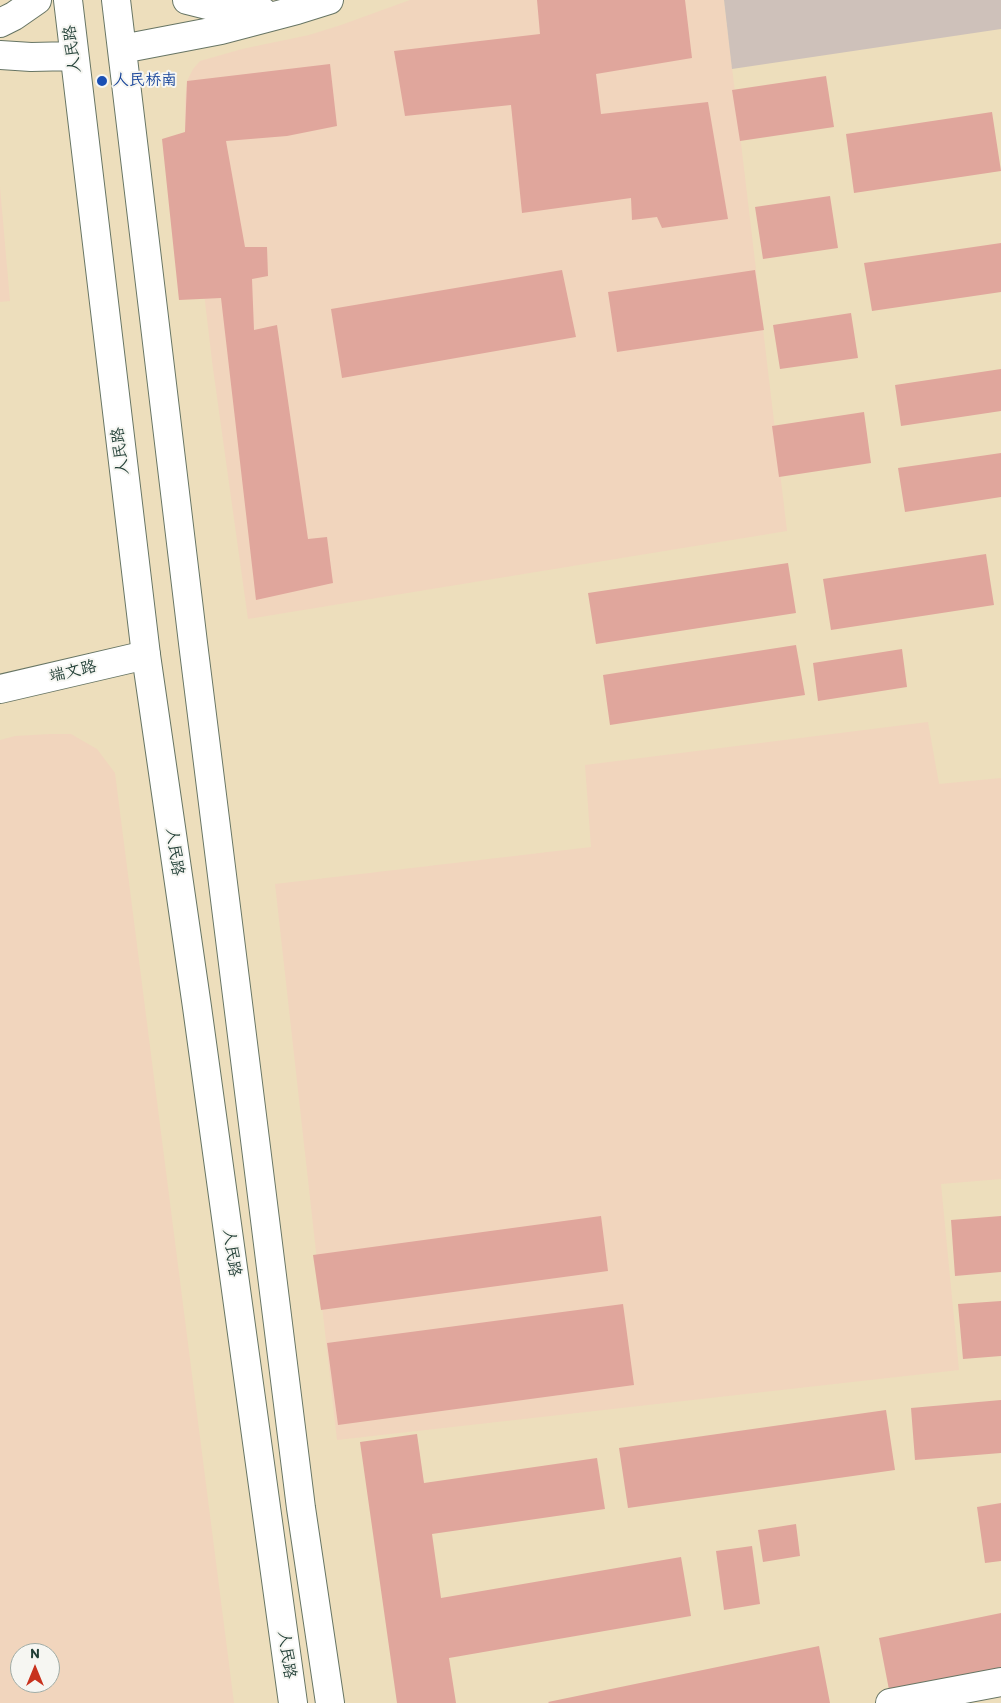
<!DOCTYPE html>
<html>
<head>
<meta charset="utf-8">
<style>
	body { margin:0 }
	#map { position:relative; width:1001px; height:1703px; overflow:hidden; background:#eddebc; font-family:Itim,sans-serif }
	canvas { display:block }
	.north { position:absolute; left:10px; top:1643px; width:50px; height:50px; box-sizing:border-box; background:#f6f6f2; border:1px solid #a0aca6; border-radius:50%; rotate:0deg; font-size:14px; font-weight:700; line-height:20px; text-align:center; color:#1f3d34 }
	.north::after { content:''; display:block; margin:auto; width:18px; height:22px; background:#c8321e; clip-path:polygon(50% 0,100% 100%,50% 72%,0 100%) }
</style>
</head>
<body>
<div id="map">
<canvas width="1001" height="1703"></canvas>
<div class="north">N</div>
</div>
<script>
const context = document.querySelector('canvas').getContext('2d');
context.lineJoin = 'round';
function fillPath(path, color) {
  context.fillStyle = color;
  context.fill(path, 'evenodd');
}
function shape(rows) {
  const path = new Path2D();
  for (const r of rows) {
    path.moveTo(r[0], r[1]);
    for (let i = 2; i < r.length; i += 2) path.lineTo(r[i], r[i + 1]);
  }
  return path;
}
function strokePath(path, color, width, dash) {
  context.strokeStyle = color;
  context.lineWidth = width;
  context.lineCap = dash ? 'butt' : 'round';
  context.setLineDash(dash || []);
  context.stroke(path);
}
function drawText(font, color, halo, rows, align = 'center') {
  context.font = font + ' Itim,"LXGW WenKai TC",sans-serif';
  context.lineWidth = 4;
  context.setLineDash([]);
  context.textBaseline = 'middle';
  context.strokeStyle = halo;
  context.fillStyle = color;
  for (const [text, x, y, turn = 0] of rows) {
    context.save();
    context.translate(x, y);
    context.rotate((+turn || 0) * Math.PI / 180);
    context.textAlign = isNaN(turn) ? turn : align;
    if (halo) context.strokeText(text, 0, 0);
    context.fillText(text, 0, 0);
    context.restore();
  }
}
fillPath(shape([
	[410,0,724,0,787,531,248,619,212,361,185,132,185,101,187,81,193,69,200,61,242,49,309,35,341,25],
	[0,187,10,301,0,302],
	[928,722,939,784,1001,778,1001,1179,941,1184,959,1370,337,1440,275,884,591,847,585,765],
	[50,734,71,734,97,749,115,773,234,1703,0,1703,0,740,15,736],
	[20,1653,50,1653,50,1683,20,1683]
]), '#f1d5bd');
fillPath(shape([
	[724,0,1001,0,1001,29,732,69]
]), '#cec1ba');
fillPath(shape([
	[537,0,685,0,692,58,596,74,601,114,708,102,728,219,662,228,657,217,632,220,631,198,522,213,511,105,405,116,394,51,540,34],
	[330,64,337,126,287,136,226,141,245,247,267,247,268,276,252,279,254,330,277,325,308,539,327,537,333,583,256,600,221,298,179,300,162,139,185,132,187,81],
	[826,76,834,127,740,141,732,90],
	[992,112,1001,171,854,193,846,134],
	[830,196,838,248,763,259,755,207],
	[1001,243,1001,292,872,311,864,263],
	[562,270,576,337,342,378,331,309],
	[755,270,764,330,617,352,608,292],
	[851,313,858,358,780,369,773,325],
	[1001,369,1001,411,901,426,895,385],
	[864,412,871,463,779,477,772,426],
	[1001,453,1001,497,905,512,898,468],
	[986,554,994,605,831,630,823,579],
	[788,563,796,613,596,644,588,593],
	[796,645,805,695,610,725,603,675],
	[902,649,907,687,818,701,813,663],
	[601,1216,608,1271,321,1310,313,1255],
	[1001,1216,1001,1272,955,1276,951,1220],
	[1001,1301,1001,1356,963,1359,958,1304],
	[623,1304,634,1385,338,1425,327,1343],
	[1001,1400,1001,1453,915,1460,911,1408],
	[886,1410,895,1470,628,1508,619,1448],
	[417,1434,424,1483,597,1458,605,1509,432,1534,441,1598,681,1557,691,1616,449,1658,456,1703,397,1703,360,1442],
	[1001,1503,1001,1561,985,1563,977,1507],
	[796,1524,800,1556,763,1562,758,1530],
	[752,1546,760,1604,724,1610,716,1551],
	[1001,1613,1001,1677,891,1700,879,1638],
	[819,1646,830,1703,549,1703,548,1702]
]), '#e0a69c');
const minor = shape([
	[0,689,146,655],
	[890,1703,1001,1682]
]);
const major = shape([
	[68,0,146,655,197,1007,293,1703],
	[116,0,193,643,301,1508,330,1703],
	[187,0,227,10,263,12],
	[0,23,14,16,37,0],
	[122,49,221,30,297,10,329,0],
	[0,55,31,57,74,56]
]);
strokePath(minor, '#677564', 30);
strokePath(major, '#677564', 30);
strokePath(minor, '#fff', 28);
strokePath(major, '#fff', 28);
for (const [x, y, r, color] of [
	[102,81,6,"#1a4fb4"]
]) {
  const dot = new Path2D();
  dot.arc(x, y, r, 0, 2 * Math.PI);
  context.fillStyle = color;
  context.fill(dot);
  strokePath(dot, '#f6f6f2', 2);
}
drawText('16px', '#1f3d34', '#f6f6f2', [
	["人民路",73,49,-97],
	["人民路",121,451,-97],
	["端文路",73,672,-13],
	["人民路",174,852,82],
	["人民路",231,1253,82],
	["人民路",286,1655,82]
]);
drawText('16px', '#164399', '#f6f6f2', [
	["人民桥南",113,81]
], 'left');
</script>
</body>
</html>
